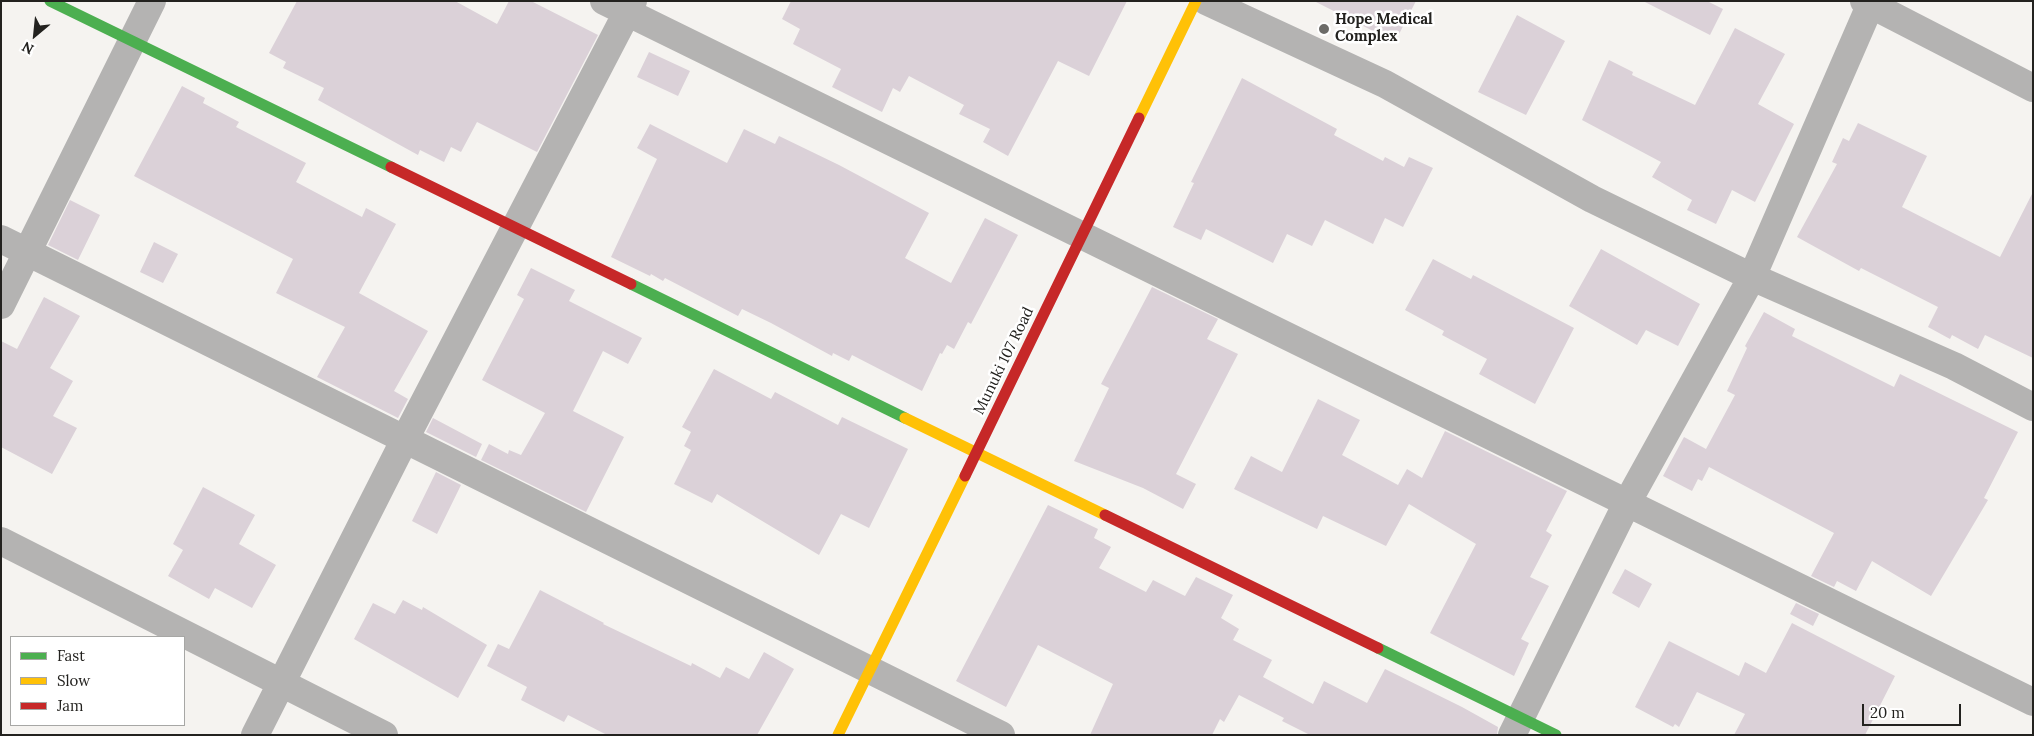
<!DOCTYPE html>
<html>
<head>
<meta charset="utf-8">
<style>
	body { margin:0 }
	#map { position:relative; width:2034px; height:736px; overflow:hidden; background:#f5f3f0; font-family:Lora,serif }
	canvas { display:block }
	.frame { position:absolute; inset:0; border:2px solid #23221f; pointer-events:none }
	.legend { position:absolute; left:10px; top:636px; width:175px; height:90px; box-sizing:border-box; background:#fff; border:1px solid #a7a7a5; margin:0; padding:6px 9px; list-style:none; font-size:15px; color:#23221f }
	.legend li { display:flex; align-items:center; gap:10px; height:25px }
	.legend b { width:25px; border:1px solid #a7a7a5 }
	.north { position:absolute; left:10px; top:10px; width:50px; height:50px; -webkit-text-stroke:4px #fff; paint-order:stroke; rotate:208deg; font-size:14px; font-weight:700; line-height:20px; text-align:center; color:#23221f }
	.north::after { content:''; display:block; margin:auto; width:18px; height:22px; background:#23221f; clip-path:polygon(50% 0,100% 100%,50% 72%,0 100%) }
	.scale { position:absolute; left:1862px; top:704px; width:99px; height:22px; box-sizing:border-box; border:2px solid #23221f; border-top:0; padding-left:6px; font-size:15px; line-height:18px; white-space:nowrap; color:#23221f; -webkit-text-stroke:4px #fff; paint-order:stroke }
</style>
</head>
<body>
<div id="map">
<canvas width="2034" height="736"></canvas>
<div class="frame"></div>
<ul class="legend">
<li><b style="height:6px;background:#4caf50"></b>Fast</li>
<li><b style="height:6px;background:#ffc107"></b>Slow</li>
<li><b style="height:6px;background:#c62828"></b>Jam</li>
</ul>
<div class="north">N</div>
<div class="scale">20 m</div>
</div>
<script>
const context = document.querySelector('canvas').getContext('2d');
context.lineJoin = 'round';
function fillPath(path, color) {
  context.fillStyle = color;
  context.fill(path, 'evenodd');
}
function shape(rows) {
  const path = new Path2D();
  for (const r of rows) {
    path.moveTo(r[0], r[1]);
    for (let i = 2; i < r.length; i += 2) path.lineTo(r[i], r[i + 1]);
  }
  return path;
}
function strokePath(path, color, width, dash) {
  context.strokeStyle = color;
  context.lineWidth = width;
  context.lineCap = dash ? 'butt' : 'round';
  context.setLineDash(dash || []);
  context.stroke(path);
}
function drawText(font, color, halo, rows, align = 'center') {
  context.font = font + ' Lora,serif';
  context.lineWidth = 5;
  context.setLineDash([]);
  context.textBaseline = 'middle';
  context.strokeStyle = halo;
  context.fillStyle = color;
  for (const [text, x, y, turn = 0] of rows) {
    context.save();
    context.translate(x, y);
    context.rotate((+turn || 0) * Math.PI / 180);
    context.textAlign = isNaN(turn) ? turn : align;
    if (halo) context.strokeText(text, 0, 0);
    context.fillText(text, 0, 0);
    context.restore();
  }
}
fillPath(shape([
	[297,1,455,1,497,24,509,1,531,1,598,35,537,152,477,122,461,152,451,147,444,162,420,150,418,155,318,100,324,88,283,68,286,62,269,53],
	[791,1,1127,1,1089,76,1058,61,1008,156,983,142,990,129,959,114,964,105,909,76,900,92,893,88,882,112,832,87,841,69,793,44,800,29,782,19],
	[1314,1,1416,1,1397,38,1383,31,1381,35],
	[1643,1,1707,1,1723,9,1710,35],
	[1517,15,1565,41,1526,115,1478,92],
	[1735,28,1785,54,1758,104,1794,124,1755,202,1732,190,1716,224,1687,210,1692,200,1652,177,1661,162,1582,120,1609,60,1633,72,1632,75,1695,105],
	[649,52,690,71,678,96,637,77],
	[1242,78,1337,129,1334,135,1383,161,1385,157,1404,167,1409,157,1433,168,1403,227,1385,218,1373,244,1325,220,1312,246,1287,234,1273,263,1206,229,1201,240,1173,227,1194,183,1191,182],
	[182,86,205,98,203,103,239,122,236,127,306,163,296,182,362,217,366,208,396,224,359,293,428,331,394,391,408,399,398,418,317,377,345,327,276,293,293,259,134,176],
	[1858,123,1927,156,1902,207,2000,257,2033,192,2033,358,1985,335,1978,349,1952,335,1950,339,1928,327,1938,307,1861,268,1859,271,1797,237,1837,164,1832,162,1843,138,1849,141],
	[650,124,727,163,744,129,775,144,779,136,839,165,929,213,905,258,951,283,985,218,1018,235,971,324,968,322,954,349,947,345,942,354,940,353,922,391,852,355,849,361,833,353,832,356,771,323,742,309,738,316,665,278,663,281,651,274,650,276,611,257,657,159,637,148],
	[70,200,100,215,78,260,48,245],
	[154,242,178,254,163,283,140,272],
	[1601,249,1700,304,1678,346,1646,330,1637,345,1569,306],
	[1433,259,1471,279,1473,275,1574,328,1535,404,1479,374,1487,359,1442,335,1444,331,1405,310],
	[531,268,575,290,569,301,642,338,628,364,603,351,573,411,624,437,586,512,481,460,489,444,508,454,509,450,521,455,545,413,482,380,524,299,517,295],
	[1152,287,1218,319,1207,339,1238,354,1176,474,1196,484,1183,509,1143,488,1074,461,1109,388,1101,384],
	[44,297,80,316,50,368,73,381,53,416,77,428,52,474,1,447,1,341,17,349],
	[1764,312,1795,329,1792,336,1894,387,1900,374,2018,432,1984,498,1988,500,1931,596,1872,561,1856,591,1837,581,1834,587,1811,576,1834,533,1709,467,1702,481,1698,479,1692,491,1663,476,1684,437,1706,449,1735,395,1727,391,1747,348,1745,346],
	[714,369,771,399,775,392,838,425,842,417,908,449,869,528,841,514,819,555,717,494,712,503,674,484,691,450,684,446,691,432,682,427],
	[1318,399,1360,420,1342,455,1398,485,1407,469,1422,478,1445,431,1567,491,1546,531,1552,535,1530,577,1549,586,1521,639,1529,643,1514,676,1430,633,1476,544,1409,504,1386,546,1323,516,1317,529,1234,489,1251,456,1282,472],
	[433,418,482,444,476,457,426,432],
	[436,472,461,485,437,534,412,521],
	[203,487,255,515,239,544,276,565,252,608,215,588,209,599,168,576,183,550,173,544],
	[1048,505,1098,529,1094,538,1111,547,1099,568,1146,592,1153,580,1185,596,1196,577,1233,595,1221,618,1239,629,1233,640,1272,660,1263,677,1313,704,1324,681,1367,703,1385,669,1462,707,1498,727,1497,735,1310,735,1282,721,1284,718,1239,695,1224,722,1220,719,1212,735,1090,735,1113,684,1038,645,1006,707,956,681],
	[1625,569,1652,584,1639,608,1612,593],
	[540,590,604,623,603,624,691,666,692,663,720,678,726,667,749,679,764,652,794,669,757,735,607,735,568,715,564,722,521,700,527,687,487,666,498,644,509,649],
	[403,600,422,610,423,607,487,645,458,698,354,639,373,603,395,614],
	[1796,603,1819,614,1813,626,1790,614],
	[1792,623,1895,676,1865,735,1734,735,1745,714,1697,692,1679,727,1675,724,1673,727,1635,707,1669,641,1739,676,1745,662,1766,673]
]), '#dbd1d8');
strokePath(shape([
	[604,1,2033,702],
	[1206,1,1385,84,1592,199,1752,277,1954,366,2033,407],
	[1864,1,2033,88],
	[1,239,1001,735],
	[1,305,152,1],
	[1,541,384,735],
	[255,735,405,439,633,1],
	[1512,735,1627,503,1752,277,1872,1]
]), '#b4b3b2', 28);
strokePath(shape([
	[50,1,391,167],
	[631,284,905,418],
	[1378,648,1556,735]
]), '#4caf50', 11);
strokePath(shape([
	[1139,118,1196,1],
	[905,418,1105,515],
	[838,735,965,476]
]), '#ffc107', 11);
strokePath(shape([
	[391,167,631,284],
	[965,476,1139,118],
	[1105,515,1378,648]
]), '#c62828', 11);
for (const [x, y, r, color] of [
	[1324,29,6,"#6c6b68"]
]) {
  const dot = new Path2D();
  dot.arc(x, y, r, 0, 2 * Math.PI);
  context.fillStyle = color;
  context.fill(dot);
  strokePath(dot, '#fff', 2);
}
drawText('bold 15px', '#23221f', '#fff', [
	["Hope Medical",1335,20],
	["Complex",1335,37]
], 'left');
drawText('15px', '#23221f', '#fff', [
	["Munuki 107 Road",1004,361,-64]
]);
</script>
</body>
</html>
